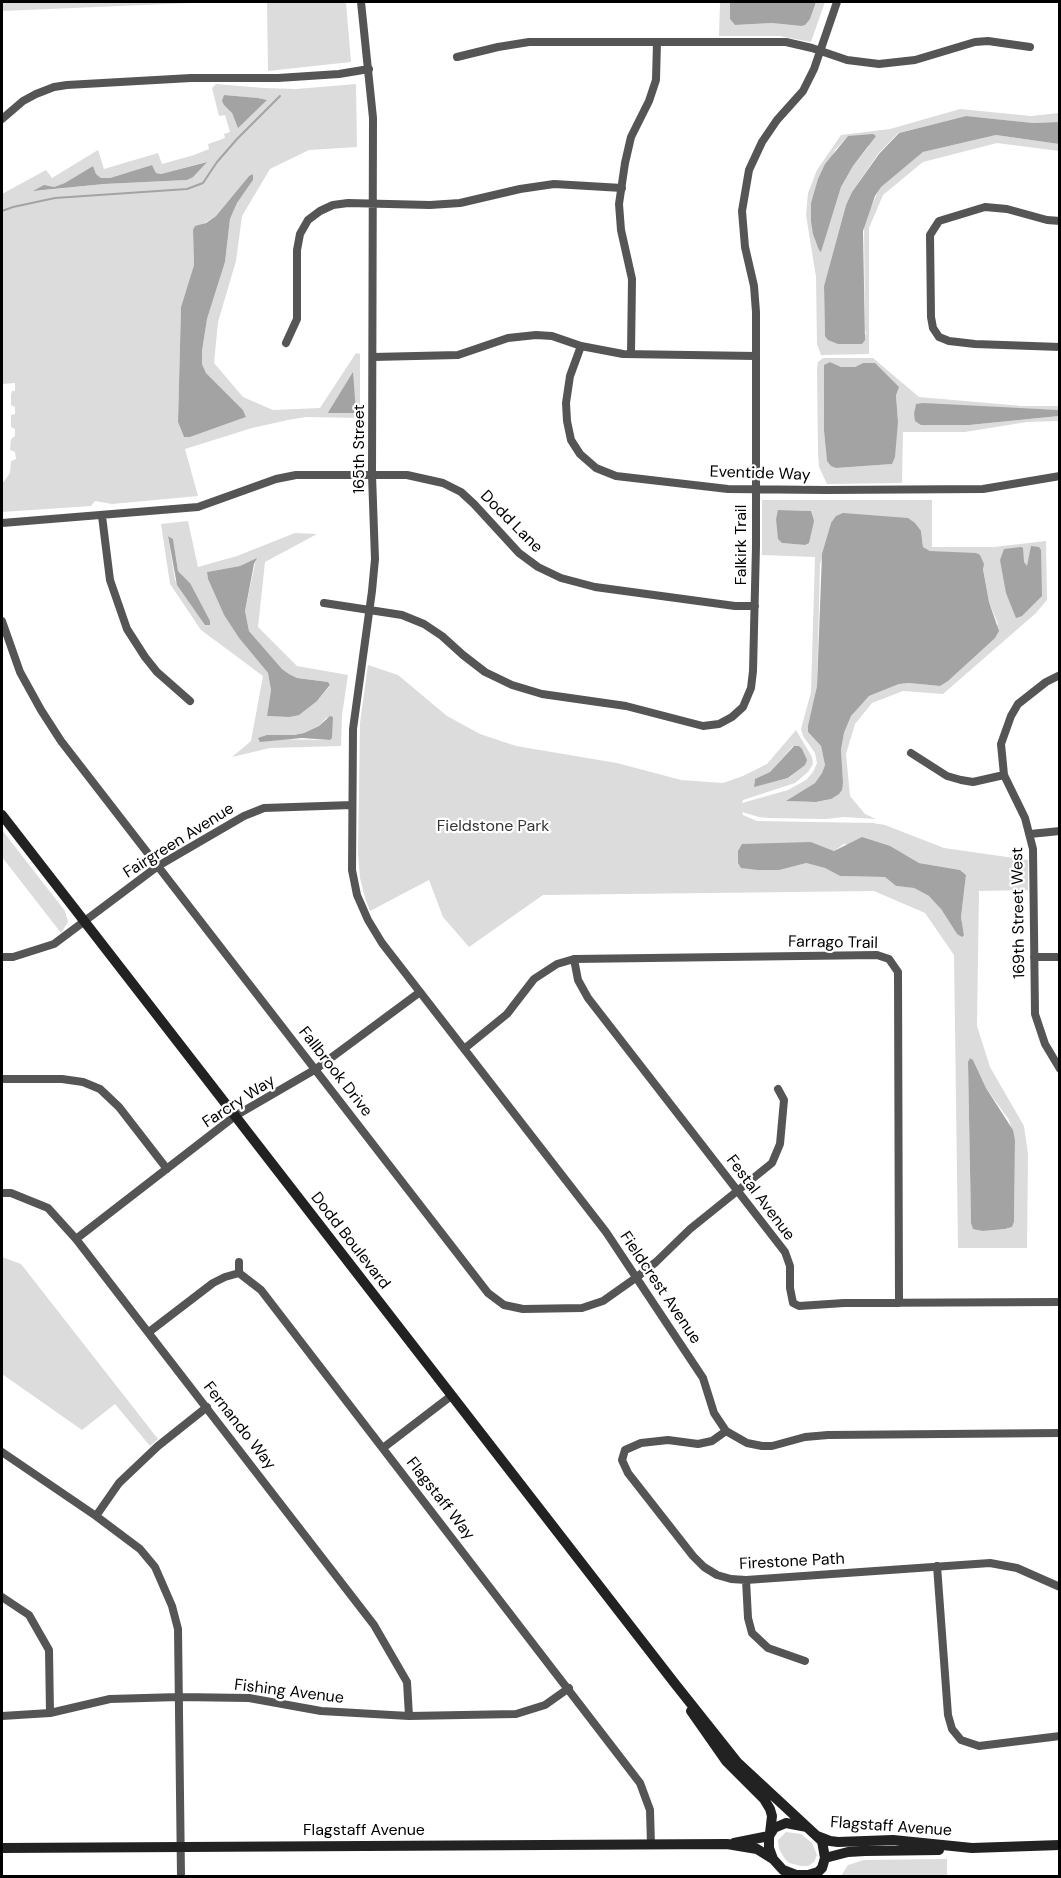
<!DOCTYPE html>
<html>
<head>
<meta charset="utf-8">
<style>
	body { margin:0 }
	#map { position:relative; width:1061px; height:1878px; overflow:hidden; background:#fff; font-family:"DM Sans",sans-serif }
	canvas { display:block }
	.frame { position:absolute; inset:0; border:3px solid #000; pointer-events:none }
</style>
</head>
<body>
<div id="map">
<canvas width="1061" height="1878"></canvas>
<div class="frame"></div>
</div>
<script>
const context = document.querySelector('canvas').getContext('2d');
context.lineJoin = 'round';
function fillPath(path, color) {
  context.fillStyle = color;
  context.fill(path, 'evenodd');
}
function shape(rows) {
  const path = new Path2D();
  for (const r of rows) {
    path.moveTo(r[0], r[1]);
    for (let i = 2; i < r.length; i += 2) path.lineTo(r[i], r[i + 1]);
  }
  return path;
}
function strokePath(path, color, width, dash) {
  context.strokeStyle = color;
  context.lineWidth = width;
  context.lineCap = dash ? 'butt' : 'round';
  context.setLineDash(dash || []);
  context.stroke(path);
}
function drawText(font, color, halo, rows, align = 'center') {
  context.font = font + ' "DM Sans",sans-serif';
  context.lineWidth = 4.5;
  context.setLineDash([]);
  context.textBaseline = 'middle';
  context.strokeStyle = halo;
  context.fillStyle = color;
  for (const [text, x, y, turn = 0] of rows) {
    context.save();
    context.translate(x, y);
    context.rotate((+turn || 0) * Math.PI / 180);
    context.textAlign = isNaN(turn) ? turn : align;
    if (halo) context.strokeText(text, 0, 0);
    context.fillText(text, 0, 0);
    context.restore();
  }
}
fillPath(shape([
	[2,2,215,2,2,11],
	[267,2,346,2,351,62,268,71],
	[720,2,730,2,730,19,735,25,772,23,801,26,810,19,816,2,825,2,811,42,779,36,719,36],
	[216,84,264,88,296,89,356,84,357,147,309,150,270,169,242,216,236,261,218,322,214,363,243,397,273,410,320,408,356,353,360,354,360,418,306,417,288,420,252,428,185,449,198,496,112,504,95,501,91,506,2,512,2,484,10,473,11,461,16,459,15,452,10,450,11,439,15,436,15,429,11,427,11,415,15,414,15,407,11,405,11,395,12,391,15,391,15,383,2,384,2,194,46,170,52,178,98,150,104,169,158,153,162,164,194,155,209,149,208,144,225,138,224,134,230,132,225,115,219,116,212,88],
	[224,95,258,98,266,100,238,127],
	[206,162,187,180,104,184,35,191,54,187,66,183,93,166,96,174,101,178,110,178,152,165,156,173,161,174],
	[253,174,253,180,237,203,230,219,225,262,207,319,202,351,202,364,206,373,243,410,246,417,190,437,184,437,178,422,181,307,194,265,193,230,216,216,249,176],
	[960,109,1031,116,1059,113,1059,122,1033,123,966,116,898,133,878,154,852,192,846,205,824,286,825,336,866,334,865,329,864,223,880,187,923,152,996,135,1059,144,1059,151,997,143,923,162,883,195,869,228,869,354,821,355,817,344,816,277,806,215,808,193,817,170,841,135,890,129],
	[848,136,869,146,853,166,841,187,821,251,811,203,835,150],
	[823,358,873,358,919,397,1022,406,1059,406,1059,410,1011,408,921,425,969,425,1059,416,1059,421,1027,422,965,432,903,432,902,483,827,484,819,467,818,453,817,368,818,362],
	[830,362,841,367,855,367,863,363,896,394,898,422,892,464,836,468,827,461,824,431,824,373],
	[762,500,932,500,932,547,994,547,1046,541,1047,600,1036,613,943,694,903,691,872,703,855,724,846,754,850,796,865,814,876,819,843,817,826,819,769,818,759,817,742,812,743,815,757,821,873,823,885,825,944,848,1028,860,1028,890,979,891,977,1026,990,1067,1024,1126,1028,1154,1027,1248,958,1248,954,955,925,913,874,891,543,895,469,947,443,917,429,880,370,911,365,898,360,878,358,854,360,723,368,665,398,675,447,716,480,734,516,746,617,763,681,780,723,783,743,776,767,764,796,730,812,757,813,764,808,772,795,783,743,800,742,803,788,790,806,780,813,772,817,763,815,753,803,736,801,729,811,692,815,557,762,555],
	[779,510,811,511,805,545,782,543,776,519],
	[831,523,921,531,923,547,930,551,983,568,989,602,998,624,948,681,940,686,909,683,899,684,869,696,860,705,851,716,844,733,841,750,843,782,831,799,816,802,787,801,815,783,822,773,825,765,821,746,808,732,817,686,820,565],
	[793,746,799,746,805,764,789,778,754,786,755,779,770,772],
	[811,842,834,851,844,844,905,855,919,863,960,870,966,875,961,917,964,935,957,934,937,903,929,896,914,888,896,886,885,877,840,876,825,868,806,863],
	[970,1058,973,1060,986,1088,1009,1120,1015,1140,1014,1222,1012,1227,1006,1229,983,1231,971,1223,968,1062],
	[188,521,198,567,237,556,295,533,317,534,265,562,258,627,297,666,348,675,342,715,341,746,270,748,232,757,251,741,263,676,201,630,170,584,161,524],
	[168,536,173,539,178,571,190,583,191,603,175,580],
	[256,559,245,611,249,631,282,669,289,674,297,678,328,682,330,686,317,701,289,717,267,716,271,690,268,673,239,638,224,615,208,579,207,572,240,566],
	[327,717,330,740,269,739,267,735,294,735,304,733,319,726],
	[2,830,65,911,68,922,61,933,2,857],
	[2,1257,21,1264,158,1439,150,1446,115,1404,82,1430,2,1374],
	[786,1832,801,1834,812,1843,817,1855,814,1862,808,1866,801,1866,789,1863,785,1859,779,1849,778,1840],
	[947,1859,947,1876,841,1876,848,1865,864,1860]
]), '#dcdcdc');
fillPath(shape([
	[730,2,816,2,810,19,805,25,801,26,772,23,735,25,730,19],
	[224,95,258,98,267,100,238,128,232,113,224,105,222,101],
	[966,116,1033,123,1059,122,1059,144,996,135,923,152,881,187,875,196,863,231,865,340,862,344,838,344,828,340,825,336,824,286,846,205,852,192,879,154,899,133],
	[873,134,876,136,853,166,841,187,821,252,819,250,813,234,811,221,811,203,818,179,825,164,848,136],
	[207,162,193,177,187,180,104,184,33,191,44,185,54,187,65,183,93,166,96,174,101,178,110,178,152,165,156,173,161,174],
	[253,174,253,180,237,203,230,219,225,262,207,319,202,351,202,364,206,373,243,410,246,417,190,437,184,437,178,422,181,307,194,265,193,230,195,226,206,223,216,216,249,176],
	[830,362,841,367,855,367,863,363,875,363,899,387,896,395,898,422,895,457,892,464,836,468,831,466,827,461,824,431,824,365],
	[353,372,356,413,328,413,329,411],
	[923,403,1059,410,1059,416,969,425,921,425,915,421,914,414,916,404],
	[778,510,811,511,814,521,809,543,805,545,782,543,778,539,776,519],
	[843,513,908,518,915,523,921,531,923,547,930,551,976,553,980,555,984,564,983,569,989,602,999,631,995,638,948,681,940,686,909,683,899,684,869,696,851,716,844,733,841,750,843,782,842,790,839,794,831,799,816,802,786,801,815,783,822,773,825,765,821,746,808,732,808,726,817,686,822,554,831,523,836,516],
	[168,536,173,539,178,571,190,583,210,621,210,625,205,625,177,585],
	[1031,546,1039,547,1041,550,1042,596,1022,616,1016,618,1006,593,1000,560,1004,549,1021,547,1023,548,1024,562,1027,566],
	[257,558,254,564,245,611,249,631,282,669,289,674,297,678,328,682,330,685,317,701,299,715,289,717,267,716,271,690,268,673,239,638,224,615,208,579,207,572,240,566],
	[330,716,333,717,332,738,330,740,302,738,260,742,258,738,267,735,294,735,304,733,319,726],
	[794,746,799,746,802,749,807,760,805,765,788,778,754,787,755,779,770,772],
	[862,837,890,846,919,863,960,870,966,875,961,917,964,935,962,937,957,934,941,909,929,896,914,888,896,886,885,877,840,876,825,868,806,863,779,870,758,870,741,868,738,863,738,851,742,844,811,842,834,851],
	[970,1058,973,1060,986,1088,1013,1130,1015,1140,1014,1222,1012,1227,1005,1229,983,1231,973,1229,971,1223,968,1062]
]), '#a3a3a3');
strokePath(shape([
	[2,211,13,207,55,198,187,189,203,183,217,162,237,139,280,96]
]), '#a3a3a3', 2);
strokePath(shape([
	[361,2,373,118,372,475,375,559,372,591,353,729,352,870,357,895,368,920,382,943,606,1232,703,1378,714,1413,726,1431,747,1443,762,1446,772,1446,805,1437,828,1435,1060,1433],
	[457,57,498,47,529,42,786,42,812,48,847,60,879,64,915,60,975,42,988,41,1030,47],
	[2,119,23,101,36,94,54,87,67,85,191,78,278,78,339,74,369,69],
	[1060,221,1047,220,1007,209,985,207,939,221,930,235,931,317,933,328,939,337,949,341,975,344,1060,347],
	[286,343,297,319,297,250,300,234,308,220,320,211,333,205,348,203,430,205,460,203,520,189,554,184,622,188],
	[581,346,570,376,566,403,567,421,571,440,580,454,596,468,616,476,728,489,826,490,983,489,1060,476],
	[631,354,632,279,621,230,619,204,625,163,631,137,649,101,656,80,657,42],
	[373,357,458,355,508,338,536,335,552,336,581,346,623,354,756,356],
	[102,516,110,580,127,629,145,657,157,672,190,701],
	[2,523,198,507,276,479,296,475,407,475,443,483,461,492,474,504,519,553,538,567,561,578,595,587,735,606,755,606],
	[324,603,402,615,424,624,442,636,463,655,485,672,512,685,542,694,626,706,703,726,719,724,732,717,743,707,751,688,753,671,756,546,756,312,754,286,745,247,742,211,749,170,762,142,777,120,803,91,814,69,837,2],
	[2,621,20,672,41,710,61,741,488,1293,504,1305,523,1309,582,1308,603,1301,637,1277,656,1262,690,1229,772,1163,780,1144,784,1100,778,1089],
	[1060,675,1046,682,1018,704,1011,716,1001,744,1004,775,1025,818,1033,849,1035,1014,1045,1044,1060,1069],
	[911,753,947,776,961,780,973,782,1004,775],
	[1030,834,1060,831],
	[2,957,13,957,54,944,158,866,244,816,264,808,352,805],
	[1034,957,1060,957],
	[574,959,578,980,588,998,785,1252,790,1266,790,1288,793,1303,799,1306,844,1303,1060,1302],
	[464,1049,507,1014,534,979,557,964,574,959,877,955,889,959,898,972,899,1303],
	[2,1079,62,1079,83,1082,100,1089,119,1107,167,1169],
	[2,1193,11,1193,48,1208,76,1239,374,1625,407,1682,409,1716],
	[76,1239,235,1116,316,1069,420,992],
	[239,1262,239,1273],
	[149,1332,213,1283,225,1277,239,1273,261,1290,640,1783,650,1810,651,1845],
	[726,1431,712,1441,698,1444,668,1440,641,1443,625,1450,622,1460,628,1473,693,1556,704,1567,717,1575,731,1579,746,1580,990,1563,1017,1568,1060,1587],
	[383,1448,451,1396],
	[2,1452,96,1516,140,1549,155,1567,172,1606,178,1629,181,1876],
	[96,1516,119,1483,158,1446,207,1407],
	[937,1566,948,1715,952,1729,961,1740,979,1746,1060,1736],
	[746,1580,748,1618,752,1633,768,1648,805,1661],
	[2,1597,29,1615,49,1650,50,1713],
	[2,1716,50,1713,110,1699,179,1697,249,1698,321,1711,409,1716,516,1714,545,1705,569,1688]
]), '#555', 8);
strokePath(shape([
	[2,815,676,1685,738,1763,807,1827],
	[691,1711,726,1761,764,1799,770,1809,772,1816,770,1833],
	[786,1823,807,1827,822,1841,825,1858,822,1868,818,1872,808,1875,796,1875,783,1870,773,1859,769,1848,769,1836,774,1828,786,1823],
	[817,1836,830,1841,838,1842,893,1840,972,1848,1060,1845],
	[734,1843,769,1836],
	[2,1848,727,1844,757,1849,773,1859],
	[825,1858,848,1852,865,1851,939,1850]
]), '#222', 10);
drawText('16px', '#000', '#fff', [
	["165th Street",360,449,-90],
	["Eventide Way",760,474,2],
	["Dodd Lane",511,522,45],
	["Falkirk Trail",742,545,-90],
	["Fairgreen Avenue",179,841,-32],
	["169th Street West",1019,913,-91],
	["Farrago Trail",833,943,1],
	["Fallbrook Drive",335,1072,52],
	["Farcry Way",239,1102,-33],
	["Festal Avenue",760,1198,53],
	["Dodd Boulevard",350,1241,52],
	["Fieldcrest Avenue",660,1288,56],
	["Fernando Way",239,1426,52],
	["Flagstaff Way",440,1499,52],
	["Firestone Path",792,1562,-3],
	["Fishing Avenue",289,1692,7],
	["Flagstaff Avenue",891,1827,4],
	["Flagstaff Avenue",364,1831]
]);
drawText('16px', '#333', '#fff', [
	["Fieldstone Park",493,827]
]);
</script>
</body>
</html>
